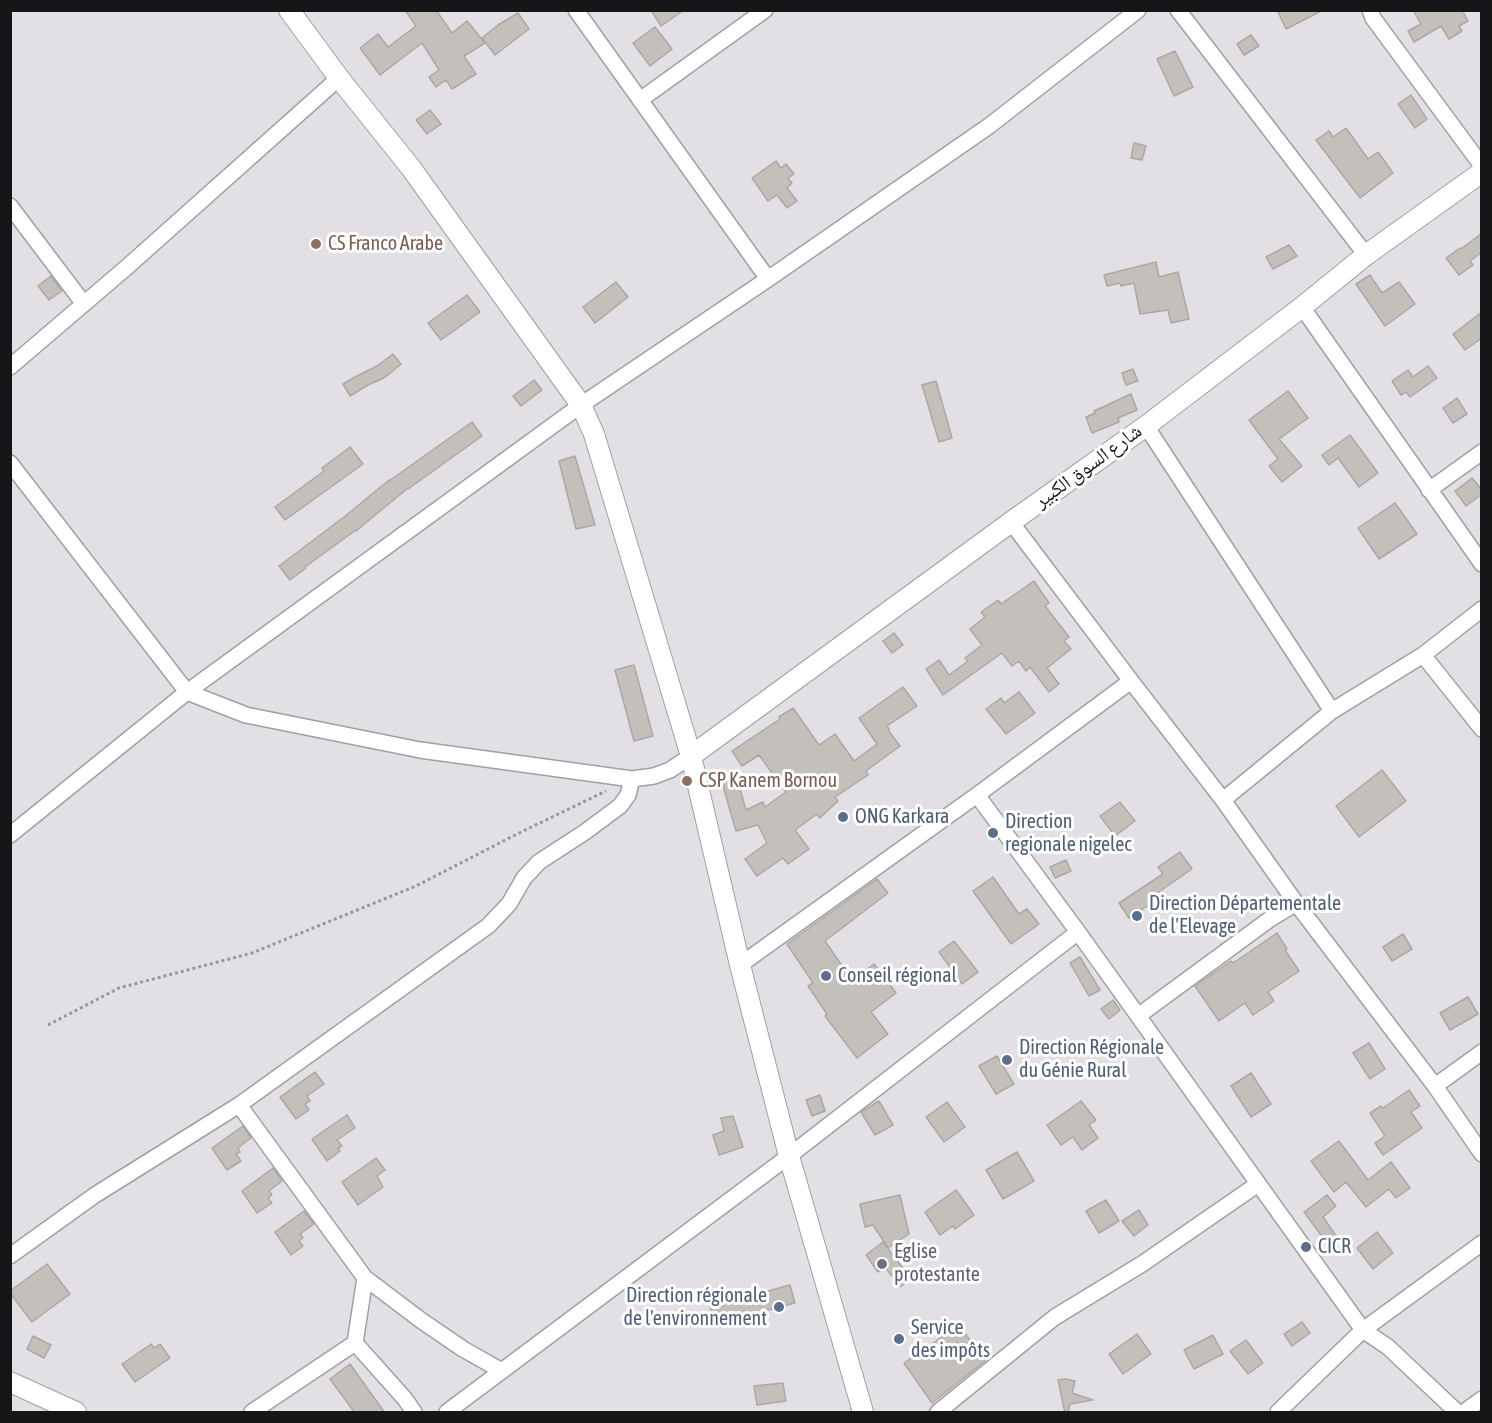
<!DOCTYPE html>
<html>
<head>
<meta charset="utf-8">
<style>
	body { margin:0 }
	#map { position:relative; width:1492px; height:1423px; overflow:hidden; background:#e2e0e5; font-family:"Asap Condensed",sans-serif }
	canvas { display:block }
	.frame { position:absolute; inset:0; border:12px solid #161517; pointer-events:none }
</style>
</head>
<body>
<div id="map">
<canvas width="1492" height="1423"></canvas>
<div class="frame"></div>
</div>
<script>
const context = document.querySelector('canvas').getContext('2d');
context.lineJoin = 'round';
function fillPath(path, color) {
  context.fillStyle = color;
  context.fill(path, 'evenodd');
}
function shape(rows) {
  const path = new Path2D();
  for (const r of rows) {
    path.moveTo(r[0], r[1]);
    for (let i = 2; i < r.length; i += 2) path.lineTo(r[i], r[i + 1]);
  }
  return path;
}
function strokePath(path, color, width, dash) {
  context.strokeStyle = color;
  context.lineWidth = width;
  context.lineCap = dash ? 'butt' : 'round';
  context.setLineDash(dash || []);
  context.stroke(path);
}
function drawText(font, color, halo, rows, align = 'center') {
  context.font = font + ' "Asap Condensed","Noto Naskh Arabic",sans-serif';
  context.lineWidth = 6;
  context.setLineDash([]);
  context.textBaseline = 'middle';
  context.strokeStyle = halo;
  context.fillStyle = color;
  for (const [text, x, y, turn = 0] of rows) {
    context.save();
    context.translate(x, y);
    context.rotate((+turn || 0) * Math.PI / 180);
    context.textAlign = isNaN(turn) ? turn : align;
    if (halo) context.strokeText(text, 0, 0);
    context.fillText(text, 0, 0);
    context.restore();
  }
}
const building = shape([
	[405,10,436,10,452,33,467,21,485,43,464,56,476,74,452,89,446,80,436,87,429,77,439,70,422,43,380,75,360,48,378,34,388,47,416,26,405,10],
	[651,10,684,10,661,26,651,10],
	[1277,10,1323,10,1286,29,1277,10],
	[1413,10,1462,10,1468,21,1459,26,1462,31,1449,39,1441,26,1414,42,1408,31,1421,24,1413,10],
	[518,13,529,29,495,55,482,38,498,25,518,13],
	[655,27,672,49,650,66,633,43,655,27],
	[1251,35,1259,46,1244,55,1237,44,1251,35],
	[1175,51,1193,87,1174,96,1157,59,1175,51],
	[1411,95,1427,119,1415,128,1398,104,1411,95],
	[430,110,441,124,427,134,416,120,430,110],
	[1346,128,1368,159,1378,152,1393,173,1360,198,1316,140,1329,131,1333,137,1346,128],
	[1134,143,1146,146,1142,160,1131,158,1134,143],
	[776,161,781,168,786,164,794,174,788,178,792,183,787,188,797,201,787,208,777,195,768,201,752,178,776,161],
	[1482,233,1482,252,1470,261,1473,265,1459,275,1446,258,1460,248,1461,249,1482,233],
	[1289,245,1297,256,1273,269,1266,257,1289,245],
	[1156,262,1159,277,1178,272,1189,319,1171,323,1168,310,1140,314,1134,283,1121,286,1120,283,1107,286,1104,275,1156,262],
	[1370,275,1382,293,1399,282,1415,304,1385,326,1356,284,1370,275],
	[51,276,62,291,49,300,38,286,51,276],
	[616,282,628,297,595,323,583,307,616,282],
	[467,295,480,312,441,340,428,323,467,295],
	[1482,312,1482,338,1465,350,1453,334,1482,312],
	[393,354,401,364,384,378,368,385,350,396,343,384,355,377,377,366,393,354],
	[1428,366,1437,378,1410,397,1406,392,1401,395,1392,381,1408,370,1413,377,1428,366],
	[1133,369,1138,381,1126,385,1122,373,1133,369],
	[534,380,542,390,521,406,513,396,534,380],
	[936,381,952,438,939,442,922,385,936,381],
	[1288,391,1308,418,1279,439,1302,466,1282,482,1269,466,1278,459,1249,420,1288,391],
	[1131,394,1137,410,1118,418,1119,422,1092,433,1086,417,1095,413,1094,411,1131,394],
	[1457,398,1467,414,1453,423,1443,408,1457,398],
	[472,422,482,436,408,489,408,488,356,531,356,530,305,567,306,568,290,580,279,566,344,517,389,480,389,481,472,422],
	[1350,435,1378,473,1359,487,1338,458,1329,465,1322,455,1350,435],
	[350,447,363,464,285,520,275,507,324,471,322,468,350,447],
	[575,456,595,525,576,529,559,461,575,456],
	[1472,478,1482,490,1482,494,1466,506,1455,491,1472,478],
	[1395,503,1417,534,1379,559,1358,528,1395,503],
	[1034,581,1049,603,1045,606,1069,637,1064,641,1071,649,1047,668,1059,684,1049,692,1030,667,1026,671,1019,661,1012,666,1002,653,943,695,926,669,939,660,949,675,968,661,965,658,982,645,970,629,985,617,981,612,998,600,1001,604,1034,581],
	[894,633,903,645,892,653,883,641,894,633],
	[634,665,653,736,634,741,615,670,634,665],
	[903,687,917,706,887,726,889,729,888,730,900,746,866,771,868,775,835,797,838,801,820,818,817,814,795,830,809,849,788,864,783,858,757,876,745,859,767,843,758,825,736,831,721,779,736,775,746,810,763,802,765,807,786,792,759,755,742,766,732,751,780,719,779,717,793,708,819,745,835,734,854,761,877,744,859,718,903,687],
	[1019,692,1035,713,1006,734,986,709,1001,698,1004,703,1019,692],
	[1382,770,1406,801,1359,837,1336,806,1382,770],
	[1120,802,1135,821,1115,836,1100,816,1120,802],
	[1180,852,1192,869,1153,896,1156,900,1129,918,1119,903,1163,874,1158,867,1180,852],
	[1066,860,1071,871,1055,878,1050,867,1066,860],
	[993,877,1019,914,1027,909,1039,924,1011,944,973,891,993,877],
	[877,879,888,893,825,941,852,980,874,964,896,993,871,1012,888,1034,857,1058,825,1016,827,1014,808,986,813,983,787,944,877,879],
	[1277,933,1287,949,1285,950,1299,971,1268,992,1274,1001,1253,1015,1245,1003,1219,1021,1195,986,1231,961,1233,963,1277,933],
	[1403,934,1412,949,1392,961,1383,947,1403,934],
	[954,941,978,972,962,984,939,952,954,941],
	[1080,957,1100,990,1089,996,1070,963,1080,957],
	[1468,997,1478,1014,1450,1030,1440,1013,1468,997],
	[1113,1000,1120,1010,1109,1019,1101,1009,1113,1000],
	[1369,1043,1385,1069,1370,1079,1353,1053,1369,1043],
	[997,1056,1014,1084,996,1094,979,1066,997,1056],
	[315,1072,324,1084,307,1096,310,1101,305,1104,309,1110,296,1119,280,1097,315,1072],
	[1251,1073,1271,1104,1251,1117,1231,1086,1251,1073],
	[1409,1090,1420,1106,1411,1112,1422,1128,1383,1155,1375,1143,1385,1136,1370,1113,1381,1106,1383,1108,1409,1090],
	[820,1095,825,1111,812,1116,806,1100,820,1095],
	[879,1101,893,1125,875,1135,861,1112,879,1101],
	[1081,1101,1096,1120,1089,1125,1098,1138,1082,1150,1073,1137,1061,1145,1047,1125,1081,1101],
	[947,1102,965,1127,944,1142,926,1117,947,1102],
	[347,1115,355,1128,337,1140,342,1146,338,1148,340,1151,327,1161,312,1139,347,1115],
	[733,1116,743,1147,719,1155,713,1135,724,1131,721,1118,733,1116],
	[243,1126,251,1138,238,1148,240,1152,236,1154,241,1161,227,1170,212,1148,243,1126],
	[1339,1141,1368,1180,1391,1162,1410,1188,1396,1198,1389,1189,1366,1207,1346,1182,1334,1192,1311,1161,1339,1141],
	[1017,1152,1034,1181,1003,1199,986,1170,1017,1152],
	[376,1158,385,1170,377,1176,383,1187,358,1205,342,1182,376,1158],
	[273,1168,282,1181,269,1191,272,1195,268,1198,272,1203,257,1213,242,1191,273,1168],
	[956,1190,974,1215,955,1229,953,1226,940,1235,925,1212,956,1190],
	[900,1195,909,1234,888,1248,873,1225,865,1227,860,1204,900,1195],
	[1327,1195,1336,1206,1323,1217,1339,1240,1329,1246,1304,1212,1327,1195],
	[1106,1200,1119,1221,1099,1233,1086,1211,1106,1200],
	[1139,1210,1148,1225,1134,1236,1122,1221,1139,1210],
	[304,1211,314,1224,300,1234,303,1238,299,1241,303,1246,291,1255,275,1232,304,1211],
	[1377,1232,1393,1253,1373,1269,1357,1248,1377,1232],
	[883,1242,911,1279,900,1287,885,1267,878,1272,866,1255,883,1242],
	[47,1264,70,1294,32,1322,10,1293,10,1291,47,1264],
	[790,1285,795,1303,715,1324,710,1307,790,1285],
	[1302,1322,1310,1333,1292,1346,1284,1334,1302,1322],
	[959,1325,985,1361,932,1403,904,1363,959,1325],
	[1137,1334,1151,1354,1123,1374,1109,1354,1137,1334],
	[1213,1335,1223,1354,1194,1369,1184,1350,1213,1335],
	[33,1336,51,1345,44,1358,27,1349,33,1336],
	[1246,1340,1263,1363,1248,1374,1230,1351,1246,1340],
	[151,1344,154,1348,160,1344,170,1358,135,1382,122,1364,151,1344],
	[350,1364,385,1413,355,1413,330,1379,350,1364],
	[1065,1379,1075,1381,1072,1393,1093,1400,1070,1404,1068,1413,1065,1413,1058,1380,1065,1379],
	[783,1383,786,1401,757,1405,754,1386,783,1383]
]);
fillPath(building, '#c3bfbb');
strokePath(building, '#aba8a4', 1.5);
const minor = shape([
	[576,10,768,279],
	[1178,10,1366,255],
	[1370,10,1373,18,1482,166],
	[640,100,765,10],
	[10,206,84,304],
	[1302,307,1482,564],
	[10,367,127,267,339,78],
	[1146,426,1332,711],
	[10,463,187,692,246,715,420,750,632,779,654,776,670,770,691,756],
	[1429,490,1482,452],
	[1011,522,1131,681,1223,800,1296,903,1435,1086,1482,1154],
	[1423,655,1482,729],
	[977,795,1078,932,1363,1330,1388,1347,1457,1412],
	[1223,800,1332,711,1423,655,1482,609],
	[10,835,187,692,581,405,768,279,989,126,1138,10],
	[740,965,977,795,1131,681],
	[1138,1016,1270,919,1296,903],
	[1435,1086,1482,1052],
	[239,1105,365,1278],
	[10,1256,95,1195,239,1105,488,926,509,904,524,878,539,862,585,832,620,806,628,795,632,779],
	[355,1343,365,1278,422,1321,463,1349,502,1371],
	[252,1412,355,1343,405,1399,414,1412],
	[447,1412,789,1156,1078,932],
	[938,1412,1055,1317,1142,1264,1258,1184],
	[1278,1412,1363,1330,1482,1243],
	[1464,1412,1482,1399]
]);
const tertiary = shape([
	[289,10,339,78,411,168,581,405,594,434,691,756,740,965,789,1156,863,1412],
	[691,756,1011,522,1146,426,1302,307,1366,255,1482,172],
	[10,1382,76,1412]
]);
strokePath(minor, '#a19fa4', 18);
strokePath(tertiary, '#a19fa4', 22);
strokePath(shape([
	[48,1025,119,988,252,953,416,886,517,834,606,791]
]), '#99979b', 3, [3, 3]);
strokePath(minor, '#fff', 15);
strokePath(tertiary, '#fff', 20);
for (const [x, y, r, color] of [
	[316,244,6,"#8d6e63"],
	[687,781,6,"#8d6e63"],
	[843,817,6,"#5c6f8a"],
	[993,833,6,"#5c6f8a"],
	[1137,916,6,"#5c6f8a"],
	[826,976,6,"#5c6f8a"],
	[1007,1060,6,"#5c6f8a"],
	[1306,1247,6,"#5c6f8a"],
	[882,1264,6,"#6b7280"],
	[779,1307,6,"#5c6f8a"],
	[899,1339,6,"#5c6f8a"]
]) {
  const dot = new Path2D();
  dot.arc(x, y, r, 0, 2 * Math.PI);
  context.fillStyle = color;
  context.fill(dot);
  strokePath(dot, '#fff', 2);
}
drawText('20px', '#785e54', '#fff', [
	["CS Franco Arabe",328,244],
	["CSP Kanem Bornou",699,781]
], 'left');
drawText('20px', '#161517', '#fff', [
	["شارع السوق الكبير",1088,466,-36]
]);
drawText('20px', '#4e5e75', '#fff', [
	["ONG Karkara",855,817],
	["Direction",1005,822],
	["regionale nigelec",1005,845],
	["Direction Départementale",1149,904],
	["de l'Elevage",1149,927],
	["Conseil régional",838,976],
	["Direction Régionale",1019,1048],
	["du Génie Rural",1019,1071],
	["CICR",1318,1247],
	["Direction régionale",767,1296,"right"],
	["de l'environnement",767,1319,"right"],
	["Service",911,1328],
	["des impôts",911,1351]
], 'left');
drawText('20px', '#5b616d', '#fff', [
	["Eglise",894,1252],
	["protestante",894,1275]
], 'left');
</script>
</body>
</html>
